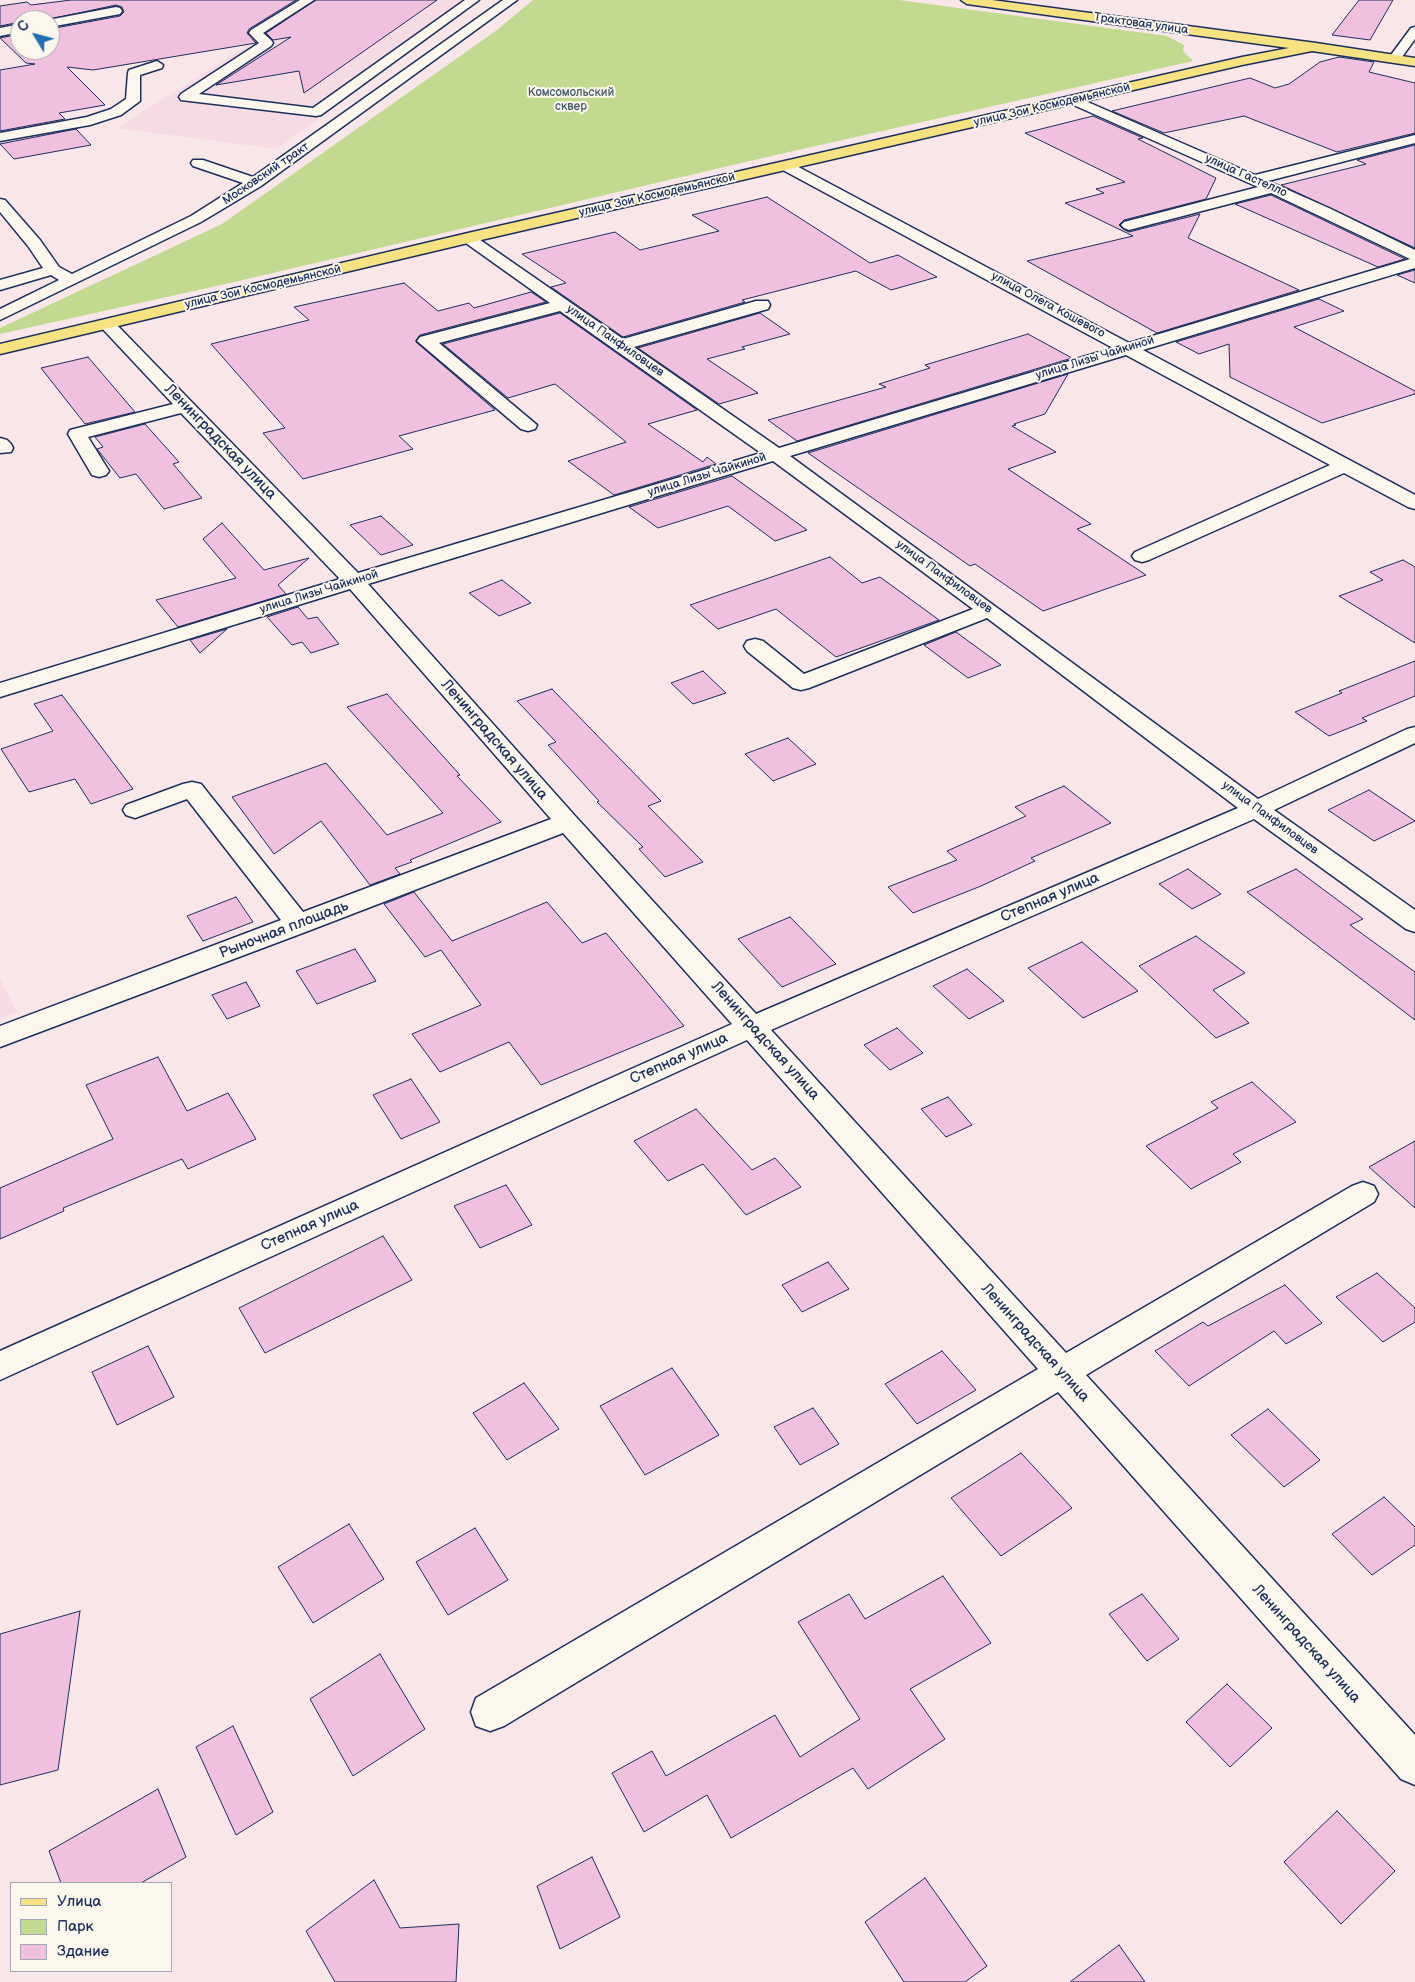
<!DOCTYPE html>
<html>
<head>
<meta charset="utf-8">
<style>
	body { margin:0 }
	#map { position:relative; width:1415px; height:1982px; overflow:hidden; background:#f8e6e8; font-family:"Balsamiq Sans",sans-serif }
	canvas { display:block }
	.legend { position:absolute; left:10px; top:1882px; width:162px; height:90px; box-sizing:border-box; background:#fbf7ec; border:1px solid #a1a7b3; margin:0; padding:6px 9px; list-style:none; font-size:15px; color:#1b2f5e }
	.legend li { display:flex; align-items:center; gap:10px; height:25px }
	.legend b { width:25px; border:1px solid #a1a7b3 }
	.north { position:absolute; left:10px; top:10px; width:50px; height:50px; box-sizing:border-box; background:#fbf7ec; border:1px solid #a1a7b3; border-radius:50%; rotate:307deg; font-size:14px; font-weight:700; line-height:20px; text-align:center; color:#1b2f5e }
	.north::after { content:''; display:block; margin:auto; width:18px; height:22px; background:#1f6fb2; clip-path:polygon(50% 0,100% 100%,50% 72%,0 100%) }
</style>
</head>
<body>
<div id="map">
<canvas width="1415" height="1982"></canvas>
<ul class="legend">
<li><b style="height:6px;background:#f6e281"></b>Улица</li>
<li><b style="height:14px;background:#c2da90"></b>Парк</li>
<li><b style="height:14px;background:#f2c0df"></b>Здание</li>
</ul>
<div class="north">С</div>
</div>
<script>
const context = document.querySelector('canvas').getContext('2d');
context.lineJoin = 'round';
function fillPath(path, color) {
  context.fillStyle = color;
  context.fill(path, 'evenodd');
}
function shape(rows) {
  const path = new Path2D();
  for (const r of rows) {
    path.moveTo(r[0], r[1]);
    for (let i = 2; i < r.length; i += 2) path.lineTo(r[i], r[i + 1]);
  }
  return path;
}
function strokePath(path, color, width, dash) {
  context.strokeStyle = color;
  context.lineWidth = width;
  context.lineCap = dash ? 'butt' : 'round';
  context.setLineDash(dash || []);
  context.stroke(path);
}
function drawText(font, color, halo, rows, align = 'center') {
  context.font = font + ' "Balsamiq Sans",sans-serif';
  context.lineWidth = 4;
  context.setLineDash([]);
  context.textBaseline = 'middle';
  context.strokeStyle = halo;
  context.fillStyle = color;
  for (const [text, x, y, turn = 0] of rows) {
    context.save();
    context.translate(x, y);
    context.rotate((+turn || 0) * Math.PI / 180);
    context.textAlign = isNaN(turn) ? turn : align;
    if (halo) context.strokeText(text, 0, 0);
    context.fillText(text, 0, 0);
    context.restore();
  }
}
fillPath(shape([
	[210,0,482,0,277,149,117,128,247,46,191,3],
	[0,979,17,1012,0,1018]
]), '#f6dbe5');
fillPath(shape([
	[533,0,899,0,1167,36,1184,45,1183,51,1193,61,767,157,230,283,0,334,0,328,222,224,497,30]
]), '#c2da90');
const building = shape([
	[71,0,296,0,249,29,247,33,256,43,93,70,67,67,105,105,59,113,65,119,0,131,0,70,35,64,26,63,0,38,20,34,20,50,50,50,50,29,120,16,124,12,122,7,116,5,46,20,20,20,20,22,0,26,0,6,27,2,31,5,71,0],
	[316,0,437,0,304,93,299,71,216,85,291,37,273,40,266,33,316,0],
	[1359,0,1393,0,1370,40,1332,35,1359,0],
	[1339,57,1374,62,1369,72,1415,83,1415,133,1337,152,1244,116,1164,133,1112,111,1250,78,1275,88,1289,84,1320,62,1339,57],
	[1093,116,1143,138,1138,139,1216,178,1206,199,1124,220,1119,225,1123,229,1129,232,1200,214,1188,238,1299,290,1157,333,1027,261,1133,236,1065,203,1104,193,1096,189,1125,182,1025,133,1093,116],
	[76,129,91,145,14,159,0,144,76,129],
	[1415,145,1415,248,1281,185,1366,164,1357,160,1415,145],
	[1271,195,1405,259,1378,267,1235,204,1271,195],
	[767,197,870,263,898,255,937,277,891,290,856,271,742,300,745,302,623,337,551,287,566,283,522,254,615,232,640,250,719,231,692,215,767,197],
	[1415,270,1415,283,1397,275,1415,270],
	[404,283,438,311,469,303,474,308,531,292,546,302,420,335,416,340,416,342,495,410,399,436,413,449,303,479,263,433,285,428,211,344,309,320,294,307,404,283],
	[1319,299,1344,311,1294,327,1415,391,1415,394,1322,423,1230,377,1229,344,1199,354,1176,342,1319,299],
	[560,313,697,410,648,424,703,462,707,457,716,464,614,495,568,461,626,442,555,384,508,398,443,344,560,313],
	[760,313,790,334,742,347,745,349,707,359,758,393,719,404,638,348,760,313],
	[1028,334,1072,358,797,441,768,420,886,387,879,384,930,368,925,365,1028,334],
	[88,357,135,412,85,424,41,368,88,357],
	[1068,374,1045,414,1014,424,1016,425,1012,426,1056,452,1008,469,1091,524,1077,529,1146,575,1043,611,975,564,970,566,808,453,1068,374],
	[145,424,179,462,173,464,202,498,164,509,136,474,120,478,97,449,103,447,95,437,145,424],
	[732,476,807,530,775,541,728,506,658,528,629,507,732,476],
	[381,516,413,545,381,555,350,525,381,516],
	[222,523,264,570,309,558,278,585,286,594,178,627,156,600,236,578,203,539,222,523],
	[830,557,862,583,880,577,939,620,836,657,776,609,718,629,690,605,830,557],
	[1403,560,1415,567,1415,643,1339,596,1383,580,1370,572,1403,560],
	[502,580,531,603,499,616,469,593,502,580],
	[298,607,308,619,317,617,339,644,311,653,302,642,292,645,267,617,298,607],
	[227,629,200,653,190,640,227,629],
	[956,632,1001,665,968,678,924,645,956,632],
	[1415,661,1415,696,1362,718,1367,721,1329,736,1295,712,1342,693,1339,691,1415,661],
	[703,671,726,693,693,704,671,683,703,671],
	[552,689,661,801,648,806,703,862,665,877,639,849,643,847,597,802,599,801,548,745,556,742,517,701,552,689],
	[387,694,460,775,457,776,501,822,410,860,412,862,395,868,400,874,370,885,321,821,274,854,232,797,326,763,387,835,443,813,347,707,387,694],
	[62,695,133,789,91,804,75,779,29,792,1,749,53,731,34,704,62,695],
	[788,738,816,764,773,781,745,754,788,738],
	[1064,786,1111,823,1031,858,1035,861,981,886,913,913,888,887,957,860,947,851,1026,816,1015,807,1064,786],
	[1369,790,1415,821,1374,841,1328,810,1369,790],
	[1188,869,1221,894,1192,909,1159,884,1188,869],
	[1296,869,1363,919,1350,925,1415,972,1415,1020,1247,892,1296,869],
	[414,892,452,941,547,902,582,943,606,933,684,1026,541,1085,509,1042,440,1072,412,1034,481,1005,441,950,425,957,384,904,414,892],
	[236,897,253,922,203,941,187,916,236,897],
	[790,917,836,964,782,987,738,939,790,917],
	[1196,936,1245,973,1213,990,1249,1023,1216,1038,1139,966,1196,936],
	[1082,942,1138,991,1083,1018,1028,968,1082,942],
	[355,949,376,981,317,1004,296,971,355,949],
	[967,969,1004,1001,969,1019,933,986,967,969],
	[246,982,260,1006,227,1019,212,995,246,982],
	[897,1028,923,1053,890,1070,864,1045,897,1028],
	[158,1057,187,1111,228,1093,256,1139,188,1169,182,1159,63,1208,64,1211,0,1239,0,1188,113,1139,86,1085,158,1057],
	[411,1079,440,1122,401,1139,373,1095,411,1079],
	[1252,1082,1296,1122,1233,1154,1241,1162,1191,1189,1146,1146,1218,1108,1211,1102,1252,1082],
	[948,1097,972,1125,946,1137,921,1109,948,1097],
	[696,1109,752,1170,775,1158,801,1187,746,1215,703,1164,668,1181,634,1141,696,1109],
	[1415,1141,1415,1208,1369,1167,1415,1141],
	[506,1185,532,1225,480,1248,454,1206,506,1185],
	[383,1236,412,1280,265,1353,239,1308,383,1236],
	[828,1262,849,1289,802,1312,782,1285,828,1262],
	[1377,1273,1415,1308,1415,1322,1383,1342,1336,1297,1377,1273],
	[1285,1285,1322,1323,1286,1344,1274,1331,1189,1386,1155,1351,1203,1322,1208,1326,1285,1285],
	[148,1346,174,1397,117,1425,92,1372,148,1346],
	[942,1351,976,1390,917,1424,885,1384,942,1351],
	[672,1368,719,1435,645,1475,600,1406,672,1368],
	[524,1383,559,1429,507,1460,473,1413,524,1383],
	[813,1408,839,1444,800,1465,774,1427,813,1408],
	[1268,1409,1320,1460,1284,1487,1231,1435,1268,1409],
	[1021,1453,1072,1508,1001,1556,951,1498,1021,1453],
	[1384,1497,1415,1527,1415,1545,1372,1575,1332,1534,1384,1497],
	[349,1524,384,1579,313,1623,278,1567,349,1524],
	[475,1528,508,1580,448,1615,416,1562,475,1528],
	[943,1576,991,1643,910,1689,945,1739,868,1789,853,1768,731,1838,707,1795,644,1832,612,1773,652,1751,666,1776,775,1715,800,1757,860,1719,798,1622,849,1594,865,1619,943,1576],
	[1142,1594,1179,1639,1147,1661,1109,1614,1142,1594],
	[80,1611,58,1770,0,1785,0,1634,80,1611],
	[380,1654,425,1729,353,1776,310,1699,380,1654],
	[1227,1684,1272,1728,1230,1767,1186,1722,1227,1684],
	[233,1726,273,1812,236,1835,196,1747,233,1726],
	[158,1789,186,1857,141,1883,61,1883,49,1851,158,1789],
	[1337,1811,1395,1871,1341,1924,1284,1862,1337,1811],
	[592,1857,620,1917,560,1949,537,1886,592,1857],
	[925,1878,987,1966,965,1982,904,1982,865,1922,925,1878],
	[374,1880,400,1928,459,1924,456,1982,335,1982,306,1931,374,1880],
	[1119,1945,1145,1982,1070,1982,1119,1945]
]);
fillPath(building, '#f2c0df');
strokePath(building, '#1b2f5e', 1);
const minor = shape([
	[300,0,314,0,263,33,271,40,273,43,271,46,199,94,313,108,465,0,479,0,321,115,316,116,181,100,179,97,181,94,259,43,249,33,251,30,300,0],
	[503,0,517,0,261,186,201,222,0,320,0,309,59,280,51,275,0,290,0,280,43,268,28,246,0,212,0,199,5,200,40,240,59,267,72,274,191,216,243,183,193,166,191,163,193,160,203,160,253,177,503,0],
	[116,7,120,8,122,11,120,14,50,27,50,20,48,20,116,7],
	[20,24,20,32,0,36,0,28,20,24],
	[1415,27,1415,39,1399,61,1391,61,1389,58,1391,55,1411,28,1415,27],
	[157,61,163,65,162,68,140,75,140,101,121,115,90,125,0,141,0,133,87,117,111,109,126,99,128,73,129,70,157,61],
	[1074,96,1255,175,1415,135,1415,143,1268,181,1331,209,1415,250,1415,268,1143,350,1415,495,1415,509,1408,507,1344,473,1149,560,1142,562,1135,560,1132,556,1135,552,1330,465,1126,355,790,456,1258,799,1407,729,1415,727,1415,743,1274,810,1415,910,1415,932,1406,929,1254,819,771,1030,1066,1353,1352,1186,1363,1182,1374,1186,1378,1194,1374,1202,1086,1375,1415,1735,1415,1785,1401,1779,1058,1392,504,1726,490,1731,476,1726,471,1712,476,1698,1038,1369,747,1040,0,1380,0,1351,732,1024,563,833,308,931,0,1047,0,1026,281,920,187,799,135,818,126,815,123,810,126,805,183,784,192,782,201,784,303,912,551,819,350,589,0,697,0,683,340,579,181,413,88,437,109,471,106,475,99,477,92,475,68,434,70,430,173,404,99,325,101,321,107,320,113,321,358,573,761,453,560,311,439,343,537,425,535,429,528,431,521,429,417,341,420,337,550,303,463,241,460,238,463,235,473,235,623,339,756,301,768,301,770,305,768,309,634,347,779,448,1113,348,781,169,779,166,781,163,791,163,1129,343,1410,259,1271,193,1129,230,1124,228,1121,225,1124,222,1258,187,1069,103,1067,100,1074,96],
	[773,461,973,609,804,674,763,641,755,639,747,641,744,646,747,651,793,688,801,690,809,688,987,618,1238,808,756,1014,576,817,368,584,773,461],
	[0,438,7,440,11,444,13,448,11,452,0,453,0,438]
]);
const major = shape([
	[961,0,992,0,1316,43,1415,58,1415,66,1312,51,1242,65,468,243,0,354,0,344,468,233,1242,57,1289,48,967,4,961,0]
]);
strokePath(minor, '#1b2f5e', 3);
strokePath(major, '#1b2f5e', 3);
fillPath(minor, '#fbf7ec');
fillPath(major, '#f6e281');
drawText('12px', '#1b2f5e', '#fbf7ec', [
	["Трактовая улица",1141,24,8],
	["улица Зои Космодемьянской",1052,105,-13],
	["Московский тракт",266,174,-34],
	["улица Гастелло",1246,176,24],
	["улица Зои Космодемьянской",657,195,-13],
	["улица Зои Космодемьянской",263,287,-13],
	["улица Олега Кошевого",1048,305,28],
	["улица Панфиловцев",615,341,35],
	["улица Лизы Чайкиной",1095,358,-17],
	["улица Лизы Чайкиной",707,475,-17],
	["улица Панфиловцев",944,577,36],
	["улица Лизы Чайкиной",319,592,-17],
	["улица Панфиловцев",1270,818,36]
]);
drawText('12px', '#455a6a', '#fbf7ec', [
	["Комсомольский",571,93],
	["сквер",571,107]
]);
drawText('15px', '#1b2f5e', '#fbf7ec', [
	["Ленинградская улица",220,442,46],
	["Ленинградская улица",494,740,49],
	["Степная улица",1050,898,-23],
	["Рыночная площадь",284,930,-21],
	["Ленинградская улица",765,1041,48],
	["Степная улица",679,1059,-24],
	["Степная улица",310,1226,-24],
	["Ленинградская улица",1035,1343,48],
	["Ленинградская улица",1306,1644,48]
]);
</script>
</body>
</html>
